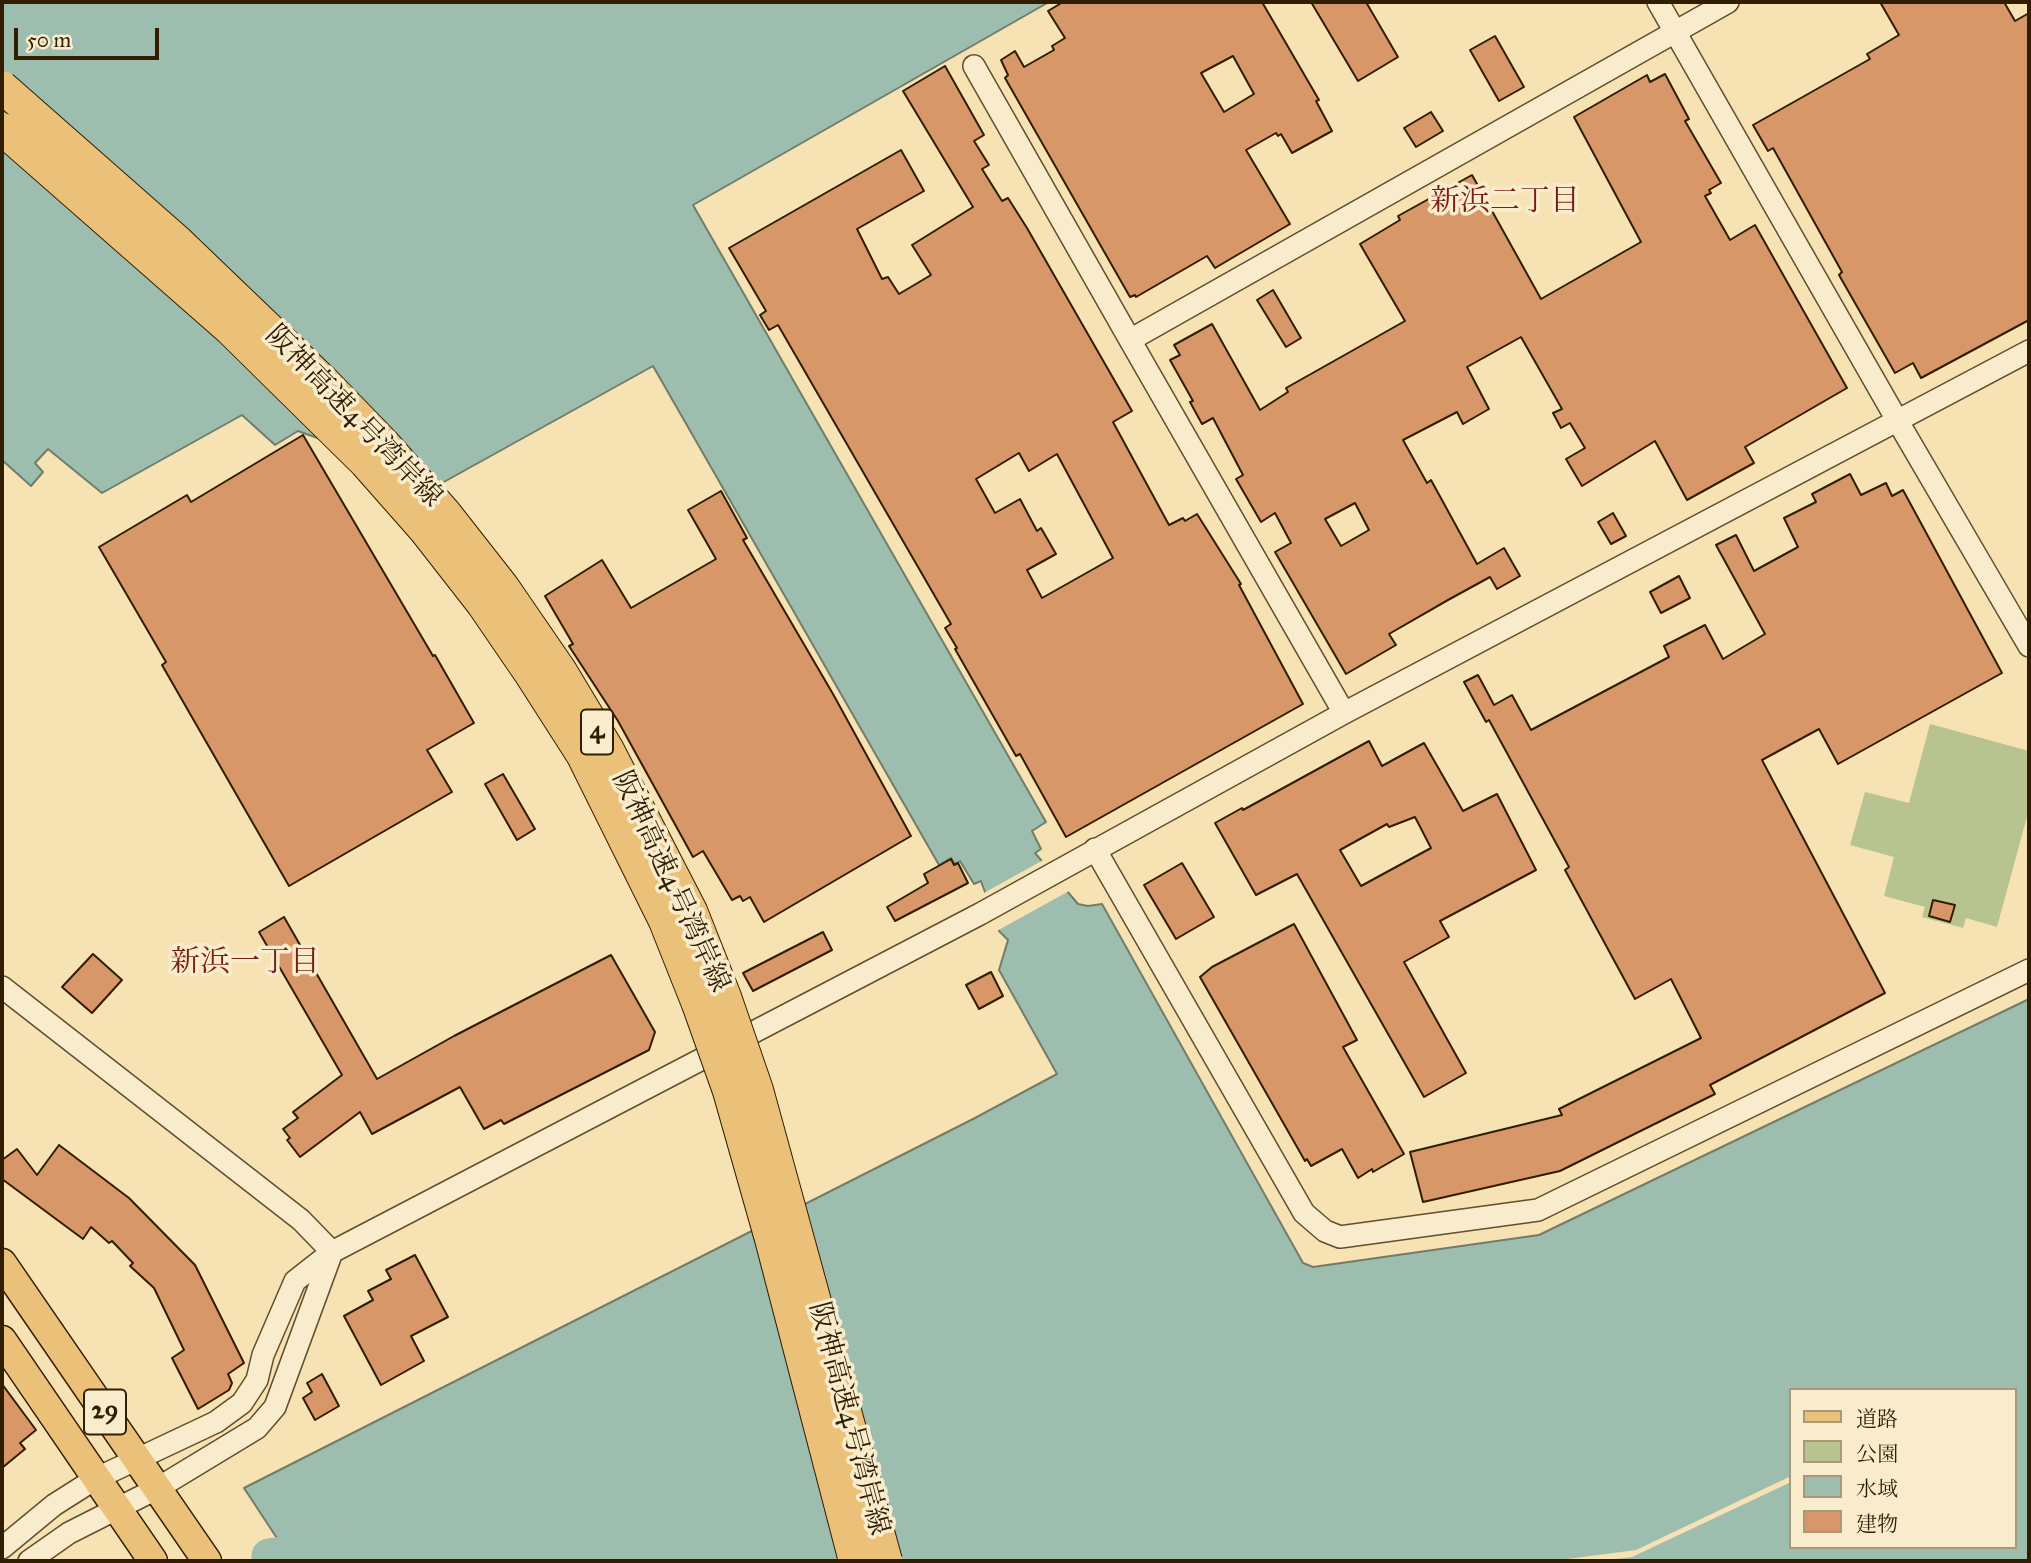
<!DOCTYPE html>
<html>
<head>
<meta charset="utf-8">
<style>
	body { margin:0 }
	#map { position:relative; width:2031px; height:1563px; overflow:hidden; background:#f6e2b2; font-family:"IM FELL Great Primer","Noto Serif JP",serif }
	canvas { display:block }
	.frame { position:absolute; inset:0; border:4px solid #311d01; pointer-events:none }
	.legend { position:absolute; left:1789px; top:1388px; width:228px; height:161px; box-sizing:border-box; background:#f9eccd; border:2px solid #a9997b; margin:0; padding:9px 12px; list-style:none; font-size:21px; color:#311d01 }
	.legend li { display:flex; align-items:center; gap:14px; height:35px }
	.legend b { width:35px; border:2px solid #a9997b }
	.scale { position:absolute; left:14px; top:28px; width:145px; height:32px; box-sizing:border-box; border:4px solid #311d01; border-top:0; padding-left:9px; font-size:21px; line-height:24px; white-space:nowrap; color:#311d01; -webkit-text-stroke:5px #f9eccd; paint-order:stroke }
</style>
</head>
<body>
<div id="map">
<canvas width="2031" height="1563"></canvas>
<div class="frame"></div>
<ul class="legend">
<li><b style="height:9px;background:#ebc179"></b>道路</li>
<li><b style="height:19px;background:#b7c490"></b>公園</li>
<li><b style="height:19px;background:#9dbdaf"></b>水域</li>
<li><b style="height:19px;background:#d79769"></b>建物</li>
</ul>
<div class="scale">50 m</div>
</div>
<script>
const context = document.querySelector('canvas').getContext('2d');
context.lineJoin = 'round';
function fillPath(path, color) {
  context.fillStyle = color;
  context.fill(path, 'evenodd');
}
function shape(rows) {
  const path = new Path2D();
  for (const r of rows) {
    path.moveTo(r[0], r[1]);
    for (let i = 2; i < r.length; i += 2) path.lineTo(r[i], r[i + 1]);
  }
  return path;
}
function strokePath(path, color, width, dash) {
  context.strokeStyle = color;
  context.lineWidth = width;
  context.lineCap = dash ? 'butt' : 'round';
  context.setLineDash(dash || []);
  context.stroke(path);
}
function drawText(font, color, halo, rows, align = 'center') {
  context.font = font + ' "IM FELL Great Primer","Noto Serif JP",serif';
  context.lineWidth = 7;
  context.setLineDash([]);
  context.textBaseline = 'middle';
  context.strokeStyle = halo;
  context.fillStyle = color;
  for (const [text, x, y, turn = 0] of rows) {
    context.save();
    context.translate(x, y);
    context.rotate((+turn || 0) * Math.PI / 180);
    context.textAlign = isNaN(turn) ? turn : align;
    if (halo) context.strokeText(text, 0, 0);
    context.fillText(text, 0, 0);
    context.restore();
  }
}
fillPath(shape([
	[1930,724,2029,751,2029,809,1997,927,1966,918,1963,928,1922,917,1925,907,1884,896,1894,857,1850,845,1865,792,1909,803]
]), '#b7c490');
const water = shape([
	[2,2,1049,2,693,205,1046,822,1032,831,1041,849,1035,853,1078,904,1088,906,1102,904,1303,1263,1313,1267,1539,1235,2029,999,2029,1561,292,1561,244,1488,975,1118,1057,1074,999,970,1008,940,999,931,981,881,974,884,960,861,955,864,951,858,939,865,653,366,442,483,298,431,275,445,242,415,102,493,48,449,35,463,43,472,31,486,2,460,2,2],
	[1791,1390,2015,1390,2015,1547,1791,1547,1791,1390]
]);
fillPath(water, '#9dbdaf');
strokePath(water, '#727d69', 2);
fillPath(shape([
	[1045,859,1071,890,995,932,982,894],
	[1791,1476,1791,1482,1632,1557,1600,1561,1552,1561,1636,1550]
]), '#f6e2b2');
strokePath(shape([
	[269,1556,335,1546]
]), '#9dbdaf', 35);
const building = shape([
	[1063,2,1262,2,1319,100,1316,101,1332,131,1292,153,1281,134,1278,136,1276,133,1246,150,1290,224,1215,268,1207,256,1136,297,1135,295,1130,297,1005,78,1008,75,1001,60,1015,51,1024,67,1054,50,1052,46,1065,38,1048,11,1063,2],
	[1233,56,1254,94,1224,112,1201,73,1233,56],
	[1311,2,1366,2,1398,57,1358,81,1311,2],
	[1880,2,2004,2,2015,21,2029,13,2029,320,1921,378,1913,363,1895,373,1839,275,1842,272,1773,148,1768,151,1753,125,1870,59,1867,54,1899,35,1880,2],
	[1495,36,1524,87,1499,101,1470,50,1495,36],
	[945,66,984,135,974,141,989,165,982,169,1002,201,1008,198,1027,228,1132,411,1113,422,1169,525,1183,518,1185,521,1197,514,1241,584,1239,585,1303,704,1066,837,1020,754,1016,756,955,649,957,648,945,628,951,624,778,325,769,330,760,315,766,311,729,248,901,150,924,191,857,229,882,279,888,277,899,294,931,275,912,245,973,207,903,91,945,66],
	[1019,453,1029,471,1057,454,1113,558,1042,598,1027,570,1056,554,1041,528,1037,531,1020,499,995,513,976,479,1019,453],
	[1665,74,1689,119,1685,121,1721,183,1709,190,1711,193,1705,196,1730,240,1755,225,1847,388,1745,447,1754,463,1687,500,1655,441,1582,486,1566,459,1585,448,1570,423,1561,428,1553,413,1562,409,1521,337,1467,367,1489,409,1463,424,1457,412,1403,440,1427,483,1431,480,1477,564,1504,548,1520,576,1497,589,1490,577,1448,600,1389,634,1396,645,1346,674,1275,552,1291,543,1275,513,1261,522,1236,479,1243,475,1213,418,1202,424,1190,402,1193,401,1170,360,1180,355,1174,345,1212,324,1260,410,1288,392,1286,388,1405,321,1360,244,1400,220,1398,216,1472,175,1541,299,1641,242,1574,117,1647,75,1650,82,1665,74],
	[1355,503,1369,530,1341,546,1325,519,1355,503],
	[1431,112,1443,131,1416,147,1404,128,1431,112],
	[1273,290,1301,338,1286,347,1257,300,1273,290],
	[303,435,433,656,435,655,474,723,427,750,452,792,289,886,162,665,166,662,99,547,187,495,191,502,303,435],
	[1850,474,1861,495,1886,483,1892,496,1903,490,2002,673,1838,764,1819,729,1762,760,1885,993,1710,1085,1715,1094,1560,1171,1423,1202,1410,1152,1562,1115,1559,1109,1701,1038,1671,979,1635,999,1565,870,1569,867,1489,720,1486,722,1464,682,1478,675,1494,705,1512,695,1531,730,1669,657,1664,646,1705,625,1723,659,1765,634,1716,545,1736,535,1754,571,1798,547,1784,518,1816,502,1812,494,1850,474],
	[721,491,747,538,743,540,833,694,911,836,764,922,750,897,743,901,740,896,732,900,703,851,693,857,618,721,569,646,573,644,545,596,602,560,631,608,716,559,688,510,721,491],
	[1613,513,1626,536,1611,544,1598,522,1613,513],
	[1679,576,1690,598,1661,613,1650,592,1679,576],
	[1369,741,1382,766,1424,743,1463,811,1497,794,1536,870,1440,921,1449,937,1404,962,1466,1073,1424,1097,1297,874,1256,895,1215,823,1242,808,1243,810,1369,741],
	[1415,817,1431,848,1361,886,1340,850,1387,824,1389,827,1415,817],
	[503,774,535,829,517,840,485,784,503,774],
	[951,859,954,865,958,863,968,883,895,921,887,907,928,883,924,874,951,859],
	[1182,863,1214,917,1176,939,1144,885,1182,863],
	[1933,900,1955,905,1950,922,1929,916,1933,900],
	[284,917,377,1079,454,1036,611,955,655,1032,649,1050,504,1124,501,1120,484,1129,460,1087,372,1134,360,1112,300,1157,287,1140,290,1138,283,1129,298,1118,293,1112,342,1075,259,932,284,917],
	[1294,924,1357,1040,1343,1047,1404,1154,1373,1172,1372,1169,1358,1178,1342,1149,1311,1166,1307,1159,1305,1161,1200,977,1212,967,1294,924],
	[823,932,832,950,753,991,743,973,823,932],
	[93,954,122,980,92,1013,62,987,93,954],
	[991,972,1003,996,979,1009,966,985,991,972],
	[59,1145,129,1198,195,1265,244,1363,228,1374,232,1383,229,1390,198,1409,172,1358,184,1350,154,1288,130,1266,133,1263,112,1241,109,1243,91,1227,83,1239,2,1179,2,1160,17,1149,37,1175,59,1145],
	[415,1255,448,1317,411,1336,424,1361,381,1385,344,1316,373,1300,368,1291,391,1279,386,1270,415,1255],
	[322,1374,339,1406,315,1420,303,1398,312,1392,307,1383,322,1374],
	[2,1384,36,1430,20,1443,25,1449,2,1468,2,1384]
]);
fillPath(building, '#d79769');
strokePath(building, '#311d01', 2);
const minor = shape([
	[1658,2,1897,420,2029,646],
	[974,66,1130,340],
	[1344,713,1130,340,1728,2],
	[1095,849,1304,1213,1325,1231,1340,1237,1538,1210,2029,970],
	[2,987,301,1220,332,1252],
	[2,1548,54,1505,95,1479,216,1422,242,1403,257,1380,263,1355,295,1281,332,1252,980,914,1344,713,2029,351],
	[29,1561,69,1533,158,1488,257,1428,275,1407,332,1252]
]);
const major = shape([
	[2,1263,207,1561],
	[2,1340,153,1561]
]);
strokePath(minor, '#624e2d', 24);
strokePath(major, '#311d01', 31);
strokePath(minor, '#f9eccd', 21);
strokePath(major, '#ebc179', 28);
const highwayBridge = shape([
	[2,87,177,241,324,382,385,445,445,513,503,587,560,670,608,750,691,911,725,997,757,1090,886,1561],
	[2,129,230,329,365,462,425,530,482,603,532,676,582,754,665,921,698,1004,729,1091,771,1239,855,1561]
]);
strokePath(highwayBridge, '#311d01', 34, []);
strokePath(highwayBridge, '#ebc179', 32);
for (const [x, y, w] of [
	[597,732,32],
	[105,1412,42]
]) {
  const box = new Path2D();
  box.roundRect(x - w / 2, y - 22.5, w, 45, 5);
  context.fillStyle = '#f9eccd';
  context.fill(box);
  strokePath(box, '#311d01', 2);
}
drawText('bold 26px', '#311d01', null, [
	["4",597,732],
	["29",105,1412]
]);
drawText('28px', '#311d01', '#f9eccd', [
	["阪神高速4号湾岸線",353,417,46],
	["阪神高速4号湾岸線",670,882,65],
	["阪神高速4号湾岸線",848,1419,75]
]);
drawText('30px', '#7a1f14', '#f9eccd', [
	["新浜二丁目",1505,203],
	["新浜一丁目",245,964]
]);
</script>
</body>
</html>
